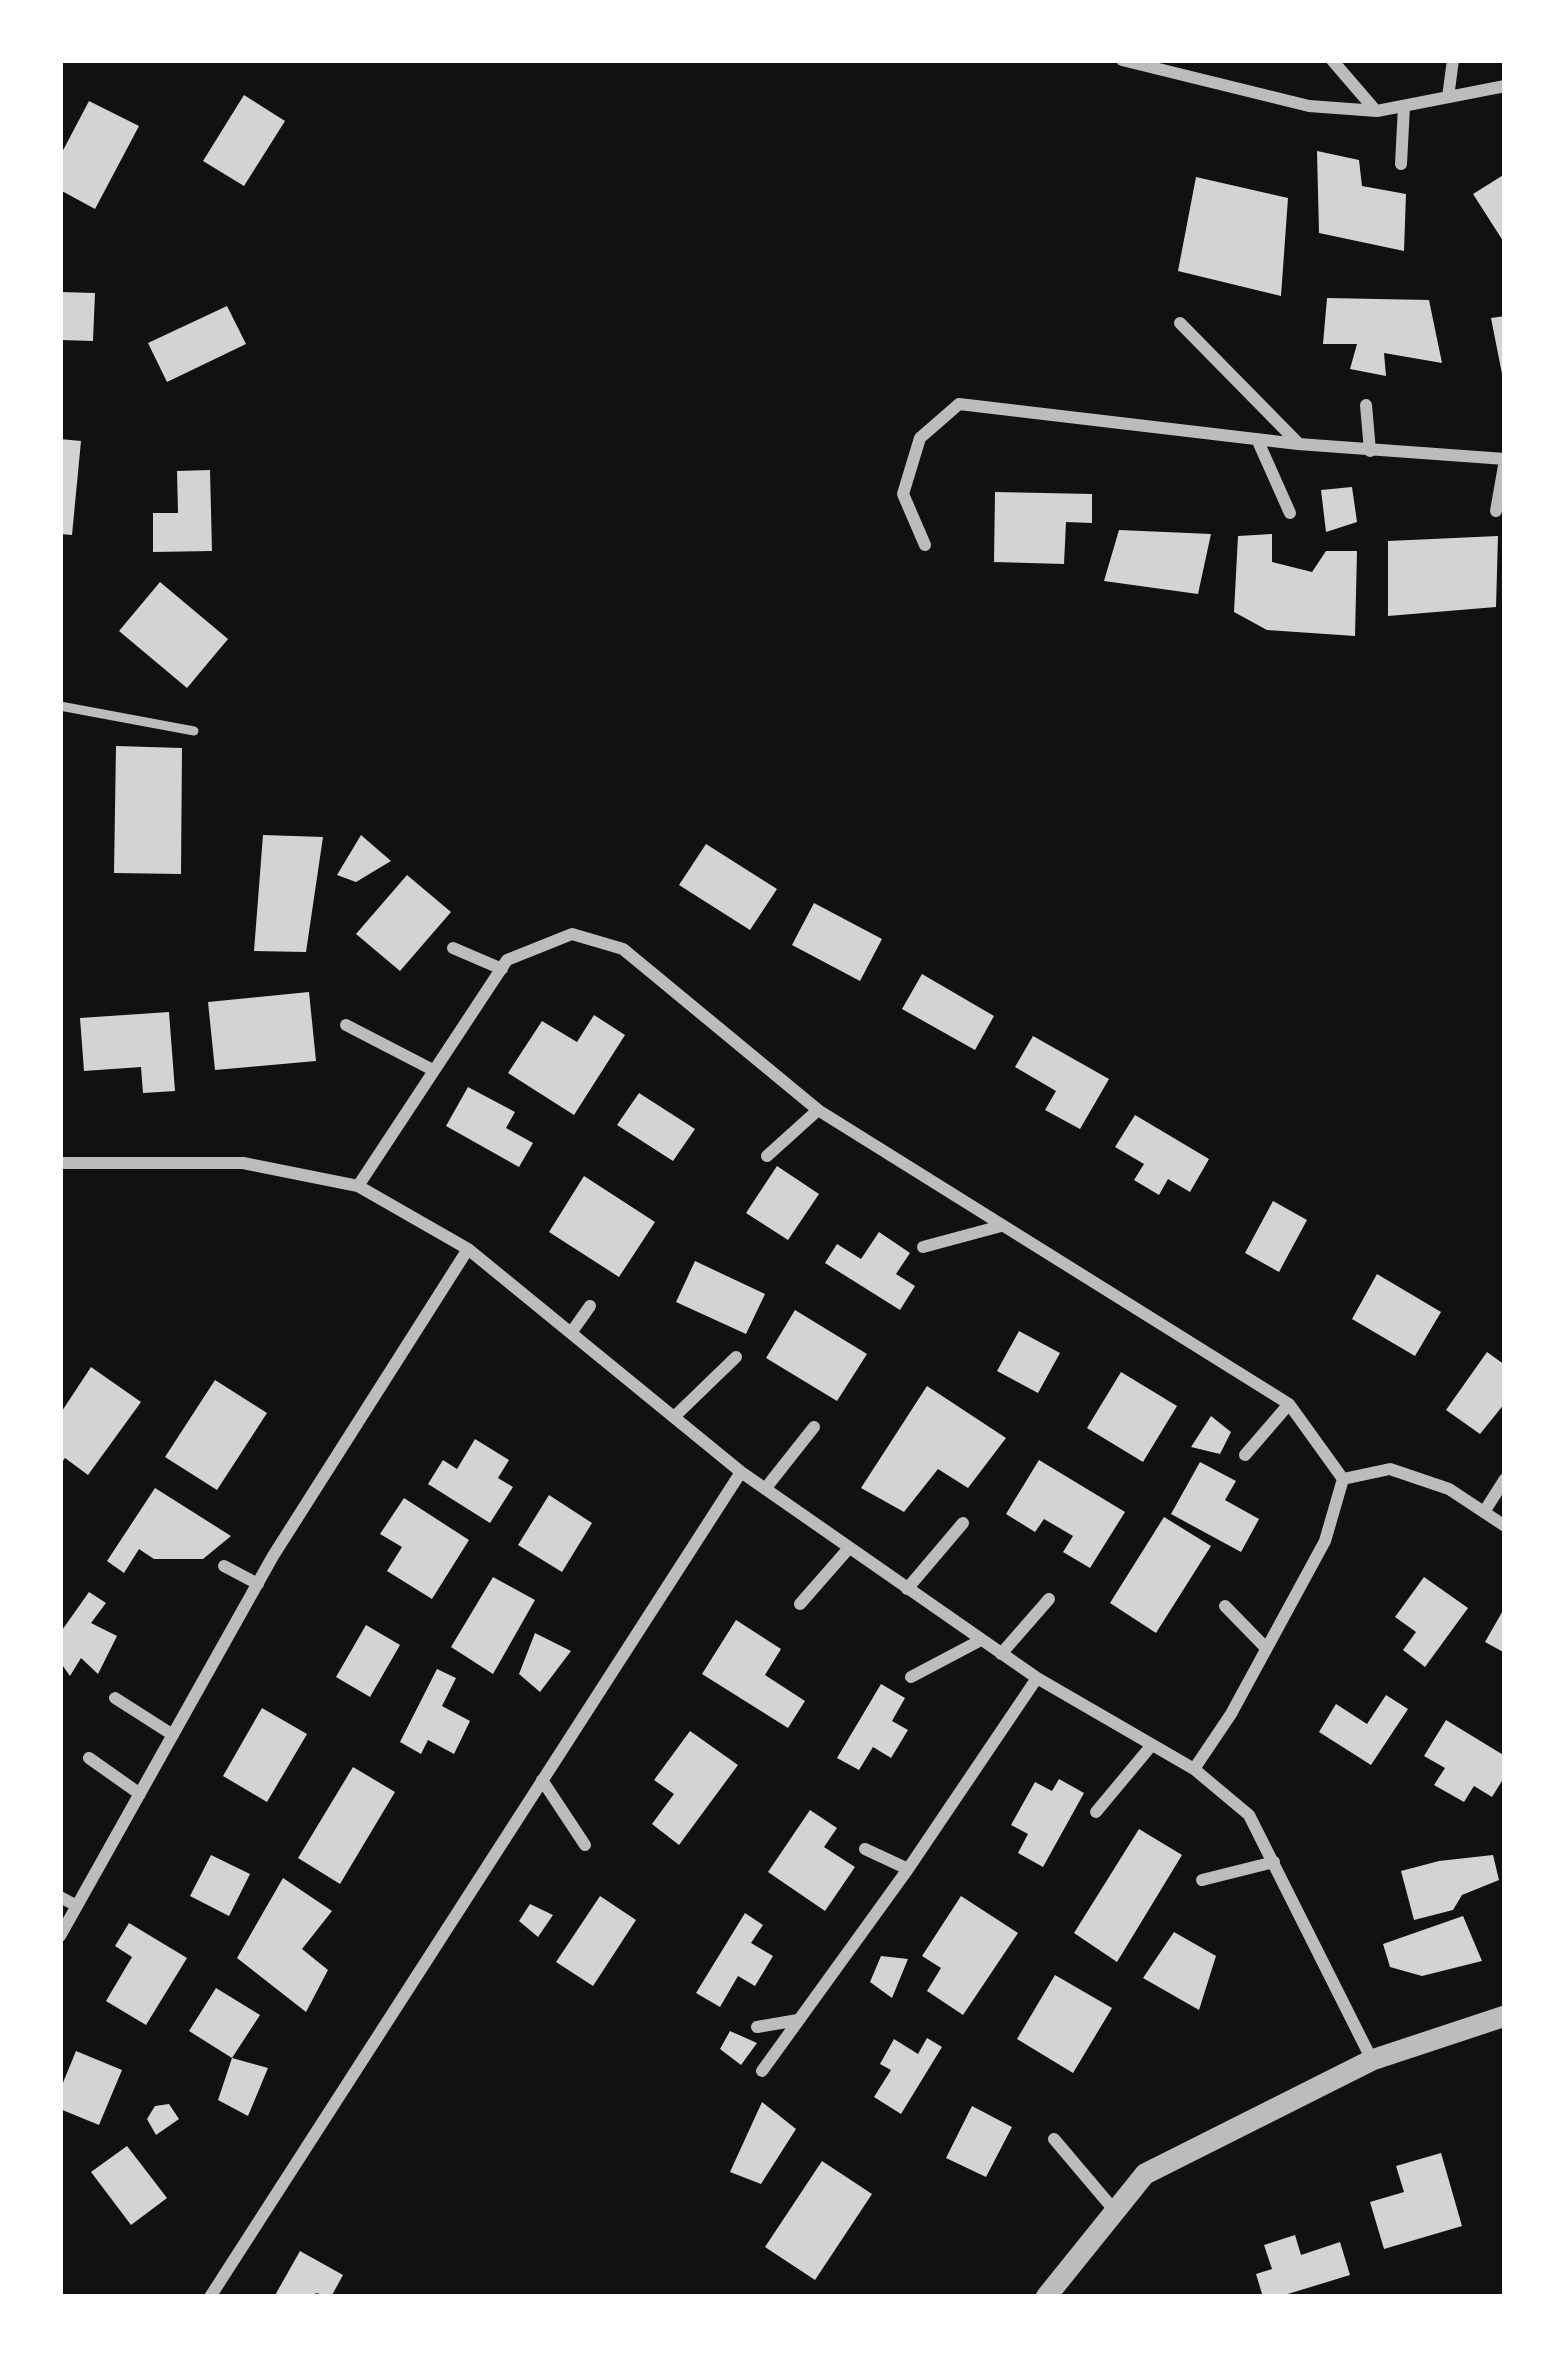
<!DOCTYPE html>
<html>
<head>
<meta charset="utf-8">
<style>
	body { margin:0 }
	#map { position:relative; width:1565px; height:2357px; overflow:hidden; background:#111; font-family:"Fira Sans Condensed",sans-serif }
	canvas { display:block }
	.frame { position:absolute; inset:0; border:63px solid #fff; pointer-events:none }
</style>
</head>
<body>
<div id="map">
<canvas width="1565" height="2357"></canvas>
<div class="frame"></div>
</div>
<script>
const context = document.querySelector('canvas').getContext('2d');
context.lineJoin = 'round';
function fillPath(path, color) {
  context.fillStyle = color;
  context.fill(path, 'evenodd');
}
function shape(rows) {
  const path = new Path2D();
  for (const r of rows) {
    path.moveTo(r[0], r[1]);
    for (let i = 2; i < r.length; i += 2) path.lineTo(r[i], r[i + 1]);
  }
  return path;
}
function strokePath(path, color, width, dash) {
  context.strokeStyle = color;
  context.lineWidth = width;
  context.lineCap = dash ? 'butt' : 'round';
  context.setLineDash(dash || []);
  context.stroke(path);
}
fillPath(shape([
	[244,95,285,121,244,186,203,161],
	[89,101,139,126,95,209,60,190,60,156],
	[1317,151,1359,160,1362,186,1406,194,1404,251,1319,233],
	[1505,174,1505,244,1473,194],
	[1196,177,1288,198,1281,296,1178,271],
	[60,292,95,293,93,341,60,340],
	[1327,298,1429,300,1442,363,1384,353,1386,376,1350,369,1357,344,1323,344],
	[227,306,246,344,167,382,148,343],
	[1505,316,1505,379,1503,379,1491,318],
	[60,439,81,441,72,535,60,534],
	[210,470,212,551,153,552,153,513,178,513,177,471],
	[1352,487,1357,522,1326,532,1321,490],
	[995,492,1092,494,1092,523,1066,522,1064,564,994,562],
	[1119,530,1211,534,1198,594,1104,581],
	[1272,534,1272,562,1312,572,1326,551,1357,551,1355,636,1267,630,1234,612,1238,536],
	[1498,536,1496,607,1388,616,1388,541],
	[160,582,228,639,187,688,119,631],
	[116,746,182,748,181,874,114,873],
	[263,835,323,837,306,952,254,951],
	[361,835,391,861,356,882,337,875],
	[706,844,777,889,750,930,679,885],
	[407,875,451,912,400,971,356,934],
	[814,903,882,939,860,981,792,945],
	[922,974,994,1016,975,1050,902,1009],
	[309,992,316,1061,215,1070,208,1002],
	[169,1012,175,1091,143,1093,141,1067,84,1071,80,1018],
	[594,1015,625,1035,574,1115,508,1073,542,1021,577,1042],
	[1033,1036,1109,1079,1080,1129,1045,1110,1056,1091,1015,1067],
	[468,1087,515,1112,506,1128,533,1143,519,1167,446,1126],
	[639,1093,695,1129,673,1161,617,1125],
	[1135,1115,1209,1159,1190,1192,1168,1179,1159,1195,1134,1180,1144,1164,1115,1147],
	[777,1166,819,1194,788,1240,746,1213],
	[584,1176,655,1222,619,1277,549,1232],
	[1273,1201,1307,1220,1279,1272,1245,1253],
	[879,1232,910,1253,896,1274,915,1286,900,1310,825,1263,837,1244,861,1259],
	[695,1261,765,1294,746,1334,676,1302],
	[1377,1274,1441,1312,1415,1356,1352,1319],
	[795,1310,867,1354,837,1401,766,1358],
	[1019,1331,1060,1353,1038,1393,997,1371],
	[1487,1352,1505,1365,1505,1403,1480,1434,1446,1410],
	[91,1367,141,1402,88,1475,65,1458,60,1465,60,1414],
	[1121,1372,1177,1406,1143,1462,1087,1428],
	[215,1380,267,1413,217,1490,165,1457],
	[927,1386,1006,1438,968,1488,938,1469,904,1512,861,1488],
	[1211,1416,1231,1432,1220,1454,1191,1447],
	[475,1439,509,1460,498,1478,513,1487,490,1523,428,1484,443,1460,457,1469],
	[1039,1460,1125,1512,1090,1568,1063,1552,1073,1536,1044,1519,1035,1532,1006,1514],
	[1200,1462,1236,1481,1225,1500,1259,1519,1241,1552,1171,1514],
	[155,1488,231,1536,203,1559,154,1559,139,1549,124,1573,107,1561],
	[549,1495,592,1523,562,1572,518,1545],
	[404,1498,469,1540,432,1599,387,1571,402,1547,380,1534],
	[1164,1517,1211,1546,1156,1633,1110,1603],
	[493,1577,535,1600,493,1674,451,1647],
	[1424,1577,1468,1608,1425,1667,1403,1650,1416,1632,1395,1617],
	[89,1592,106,1603,91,1623,117,1636,98,1674,81,1658,70,1676,60,1662,60,1633],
	[1505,1607,1505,1653,1485,1642],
	[736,1620,781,1649,765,1675,805,1701,788,1728,702,1674],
	[366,1625,400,1645,370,1697,336,1677],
	[535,1633,571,1651,540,1692,519,1674],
	[437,1669,456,1678,442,1706,470,1721,454,1754,428,1740,421,1754,400,1742],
	[881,1684,905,1698,892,1721,908,1730,891,1758,873,1747,859,1770,837,1758],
	[1386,1695,1408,1709,1371,1765,1319,1732,1336,1704,1367,1724],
	[262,1708,307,1734,267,1802,223,1776],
	[1446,1720,1505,1756,1505,1776,1492,1797,1474,1786,1464,1802,1434,1785,1445,1768,1424,1756],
	[690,1731,738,1765,679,1845,652,1824,674,1794,654,1780],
	[353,1767,395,1792,340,1884,298,1858],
	[1059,1779,1084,1793,1043,1867,1018,1853,1028,1834,1011,1825,1035,1782,1052,1791],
	[810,1810,837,1828,824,1847,855,1867,825,1911,768,1872],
	[1139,1829,1182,1855,1117,1962,1074,1933],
	[211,1855,250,1874,229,1916,190,1896],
	[1493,1855,1499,1880,1462,1895,1453,1910,1414,1920,1401,1871,1439,1861],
	[283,1878,332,1911,302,1949,328,1970,306,2012,237,1958],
	[600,1896,636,1920,593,1986,556,1962],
	[961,1896,1018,1933,963,2015,927,1991,941,1968,922,1956],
	[530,1904,553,1915,538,1937,519,1921],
	[745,1913,763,1925,751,1943,773,1956,755,1986,738,1976,720,2007,696,1993],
	[1463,1916,1482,1961,1422,1976,1390,1967,1383,1944],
	[129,1923,187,1958,146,2025,106,2001,132,1957,115,1946],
	[1174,1932,1216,1956,1199,2010,1143,1978],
	[881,1956,908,1959,892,1998,870,1982],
	[1055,1975,1112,2008,1073,2073,1017,2039],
	[216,1988,260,2015,232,2058,189,2031],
	[730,2031,757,2043,741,2065,720,2049],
	[927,2038,942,2047,901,2114,874,2097,891,2070,880,2064,894,2039,918,2054],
	[76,2051,122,2070,99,2125,60,2109,60,2090],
	[232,2058,268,2068,248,2116,218,2100],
	[762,2102,796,2129,761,2184,730,2172],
	[169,2104,179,2119,156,2135,147,2119,155,2106],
	[972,2106,1012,2127,986,2177,946,2158],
	[127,2146,167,2198,131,2225,91,2172],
	[1441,2153,1462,2226,1384,2249,1370,2202,1404,2192,1396,2166],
	[822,2161,872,2194,815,2280,765,2247],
	[1295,2235,1301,2255,1340,2242,1350,2275,1278,2297,1263,2297,1256,2274,1272,2269,1264,2245],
	[300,2251,343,2275,331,2297,316,2293,314,2297,274,2297]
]), '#d3d3d3');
strokePath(shape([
	[60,706,194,731]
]), '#bcbcbc', 9);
strokePath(shape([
	[1122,60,1309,106,1377,111,1505,86],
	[1332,60,1376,111],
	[1448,97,1453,60],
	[1401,164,1404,106],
	[1180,323,1298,443],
	[1366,405,1370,451],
	[1257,439,1290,513],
	[1496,511,1505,460],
	[925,545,903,494,920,438,959,404,1298,444,1505,459],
	[453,948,502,969],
	[346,1025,433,1070],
	[767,1156,818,1110],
	[60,1163,243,1163,358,1186,468,1249,741,1472,1037,1678,1194,1769,1249,1815,1372,2060],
	[358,1186,507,960,572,934,623,949,818,1110,1289,1404,1343,1479,1325,1541,1231,1714,1194,1769],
	[923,1247,1001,1226],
	[571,1333,590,1306],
	[674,1417,736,1357],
	[1245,1455,1289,1404],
	[1343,1479,1390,1469,1449,1489,1505,1526],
	[765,1489,814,1427],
	[1484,1512,1505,1479],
	[224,1566,258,1584],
	[907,1589,963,1523],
	[800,1604,849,1548],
	[1225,1606,1266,1648],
	[1001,1654,1049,1599],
	[911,1677,981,1640],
	[115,1698,173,1735],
	[89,1758,140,1794],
	[542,1780,585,1845],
	[1096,1812,1151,1746],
	[865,1849,908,1869],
	[1202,1880,1274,1862],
	[60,1897,77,1906],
	[60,1936,273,1556,468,1249],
	[757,2027,798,2020],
	[762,2071,908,1869,1037,1678],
	[1054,2139,1115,2211],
	[210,2297,741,1472]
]), '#bcbcbc', 12);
strokePath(shape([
	[1046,2297,1145,2174,1372,2060,1505,2016]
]), '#bcbcbc', 21);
</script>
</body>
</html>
